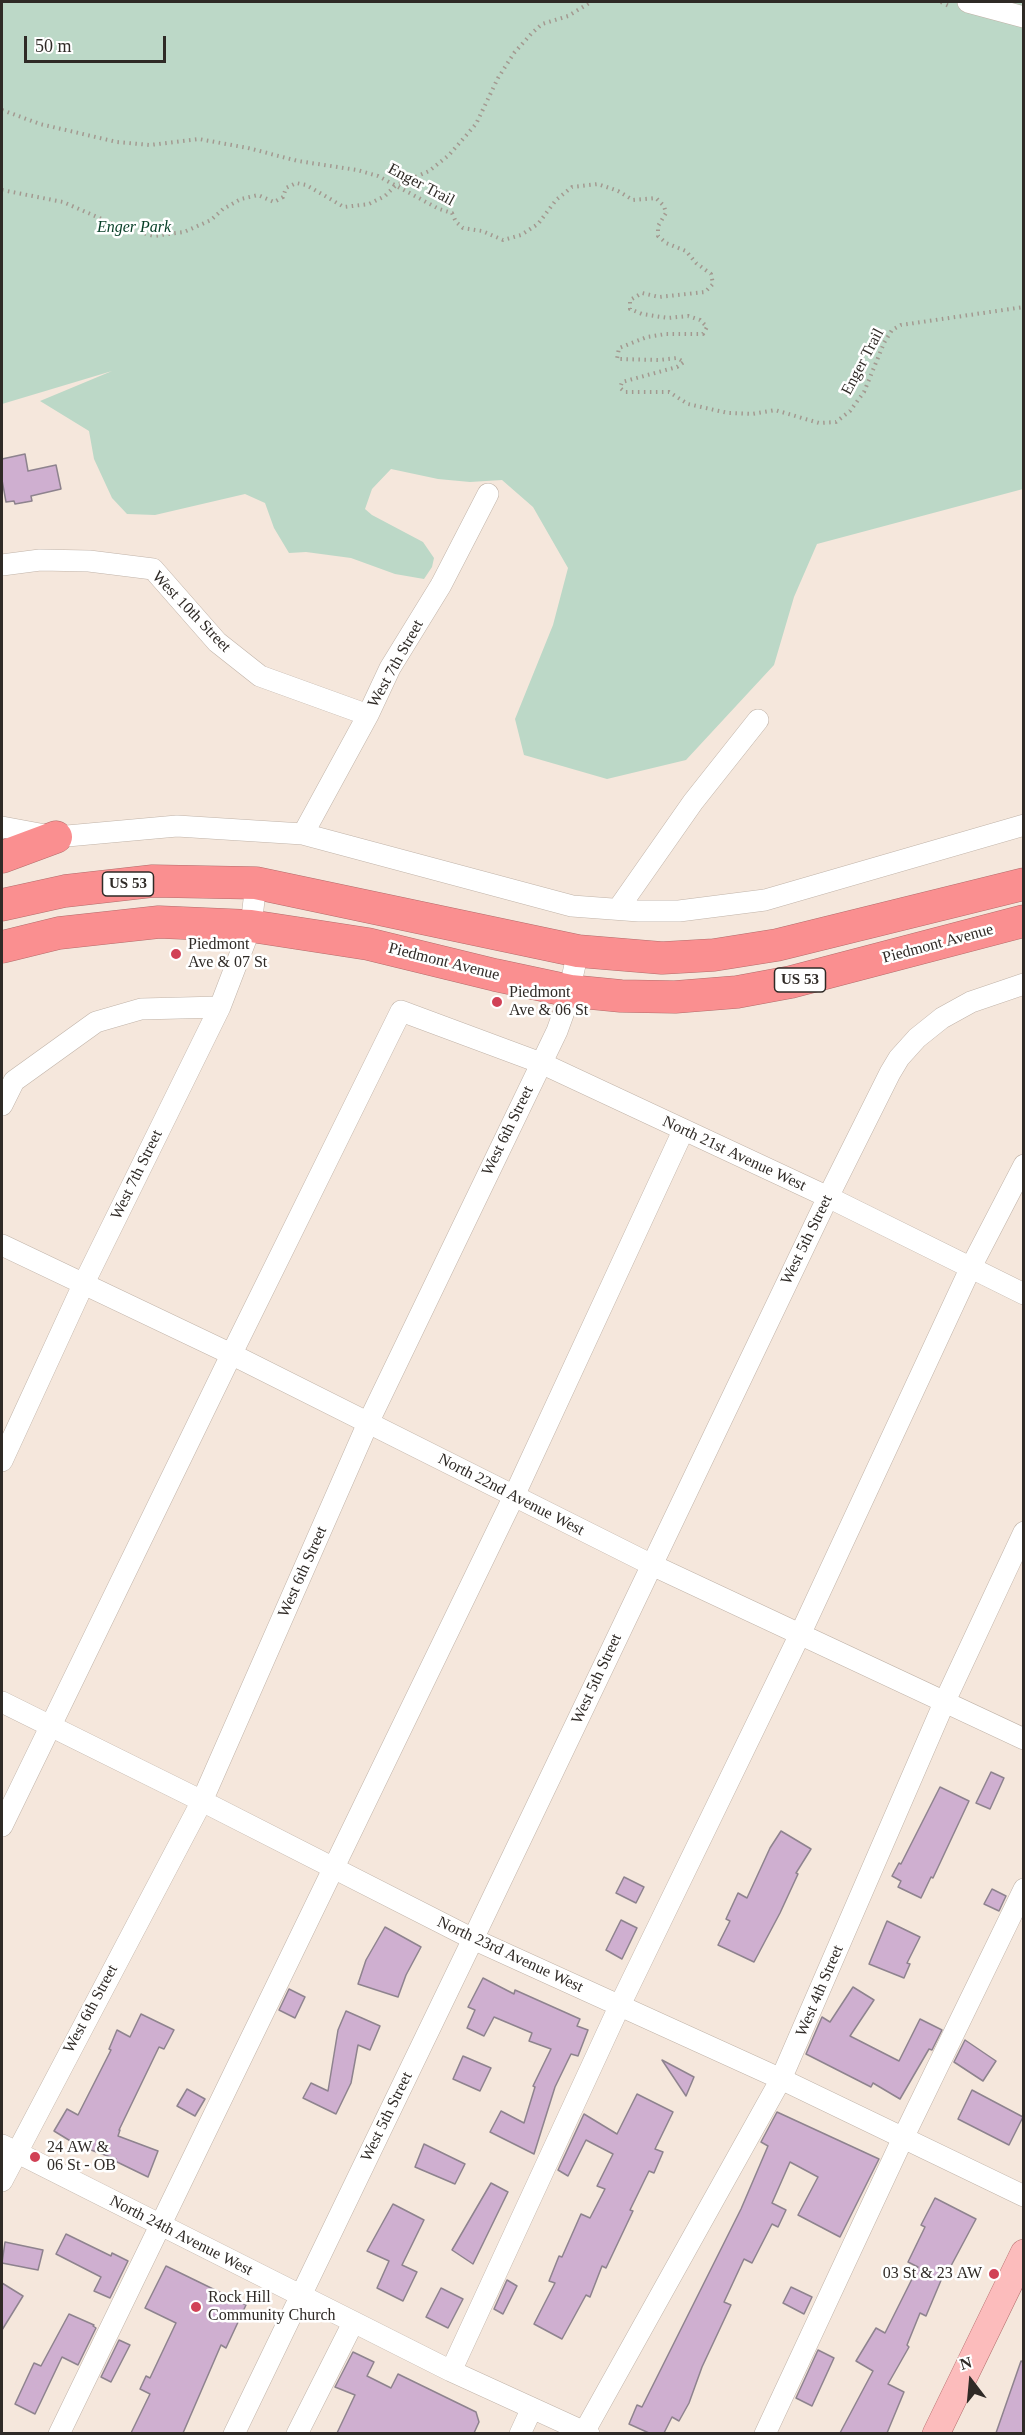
<!DOCTYPE html>
<html>
<head>
<meta charset="utf-8">
<style>
	body { margin:0 }
	#map { position:relative; width:1025px; height:2435px; overflow:hidden; background:#f5e7dc; font-family:"Times New Roman",serif }
	canvas { display:block }
	.frame { position:absolute; inset:0; border:3px solid #2f2a26; pointer-events:none }
	.north { position:absolute; left:941px; top:2351px; width:60px; height:60px; -webkit-text-stroke:4px #fff; paint-order:stroke; rotate:344deg; font-size:16px; font-weight:700; line-height:24px; text-align:center; color:#2f2a26 }
	.north::after { content:''; display:block; margin:auto; width:21px; height:27px; background:#2f2a26; clip-path:polygon(50% 0,100% 100%,50% 72%,0 100%) }
	.scale { position:absolute; left:24px; top:36px; width:142px; height:27px; box-sizing:border-box; border:3px solid #2f2a26; border-top:0; padding-left:8px; font-size:18px; line-height:21px; white-space:nowrap; color:#2f2a26; -webkit-text-stroke:4px #fff; paint-order:stroke }
</style>
</head>
<body>
<div id="map">
<canvas width="1025" height="2435"></canvas>
<div class="frame"></div>
<div class="north">N</div>
<div class="scale">50 m</div>
</div>
<script>
const context = document.querySelector('canvas').getContext('2d');
context.lineJoin = 'round';
function fillPath(path, color) {
  context.fillStyle = color;
  context.fill(path, 'evenodd');
}
function shape(rows) {
  const path = new Path2D();
  for (const r of rows) {
    path.moveTo(r[0], r[1]);
    for (let i = 2; i < r.length; i += 2) path.lineTo(r[i], r[i + 1]);
  }
  return path;
}
function strokePath(path, color, width, dash) {
  context.strokeStyle = color;
  context.lineWidth = width;
  context.lineCap = dash ? 'butt' : 'round';
  context.setLineDash(dash || []);
  context.stroke(path);
}
function drawText(font, color, halo, rows, align = 'center') {
  context.font = font + ' "Times New Roman",serif';
  context.lineWidth = 5;
  context.setLineDash([]);
  context.textBaseline = 'middle';
  context.strokeStyle = halo;
  context.fillStyle = color;
  for (const [text, x, y, turn = 0] of rows) {
    context.save();
    context.translate(x, y);
    context.rotate((+turn || 0) * Math.PI / 180);
    context.textAlign = isNaN(turn) ? turn : align;
    if (halo) context.strokeText(text, 0, 0);
    context.fillText(text, 0, 0);
    context.restore();
  }
}
fillPath(shape([
	[2,2,1023,2,1023,489,817,544,794,597,774,665,686,760,607,779,524,755,515,719,553,625,568,568,533,507,502,480,470,482,438,479,391,469,372,489,365,509,372,515,423,542,434,558,432,567,424,579,395,574,351,558,306,552,289,553,274,528,265,503,245,494,155,515,127,514,112,498,94,459,89,431,40,401,112,371,2,404]
]), '#bcd8c7');
const building = shape([
	[25,454,28,471,56,465,61,489,31,496,32,501,15,504,14,501,6,502,2,480,2,459,25,454],
	[991,1772,1004,1778,990,1809,976,1803,991,1772],
	[940,1787,969,1801,933,1878,931,1877,921,1898,898,1887,901,1881,892,1876,899,1863,901,1864,940,1787],
	[781,1831,811,1849,796,1873,798,1874,780,1913,754,1962,718,1945,730,1921,726,1919,738,1893,747,1898,770,1848,781,1831],
	[624,1877,644,1887,636,1903,616,1893,624,1877],
	[992,1889,1006,1896,999,1911,984,1904,992,1889],
	[621,1920,637,1928,622,1959,606,1950,621,1920],
	[887,1921,920,1937,907,1963,910,1964,904,1978,869,1964,887,1921],
	[385,1927,421,1947,406,1975,398,1997,358,1984,366,1960,385,1927],
	[483,1978,514,1994,515,1990,580,2019,577,2026,588,2030,578,2056,571,2054,555,2087,534,2154,490,2132,501,2111,524,2123,535,2087,533,2086,551,2049,529,2041,532,2033,494,2017,484,2036,467,2028,475,2010,468,2007,483,1978],
	[853,1987,874,2000,850,2036,899,2061,920,2019,942,2030,932,2050,929,2049,900,2099,873,2083,871,2087,806,2054,822,2017,830,2022,853,1987],
	[289,1989,305,1997,295,2018,279,2010,289,1989],
	[346,2011,380,2026,370,2050,358,2045,351,2083,336,2114,303,2098,311,2083,328,2091,338,2030,346,2011],
	[141,2014,174,2030,164,2049,159,2047,119,2130,120,2130,118,2136,158,2151,148,2177,115,2161,116,2159,77,2145,54,2131,67,2109,78,2115,111,2050,109,2049,117,2030,130,2037,141,2014],
	[965,2040,996,2061,983,2081,954,2062,965,2040],
	[463,2056,491,2068,480,2091,453,2079,463,2056],
	[662,2060,694,2077,686,2096,662,2060],
	[187,2089,205,2099,195,2116,177,2106,187,2089],
	[972,2090,1023,2117,1009,2145,958,2119,972,2090],
	[637,2094,673,2112,655,2149,663,2152,654,2173,649,2171,630,2210,633,2211,606,2268,602,2266,590,2297,586,2295,562,2339,534,2324,555,2283,549,2281,559,2256,562,2257,581,2214,590,2218,605,2189,597,2186,613,2154,586,2140,568,2176,558,2170,584,2114,617,2134,637,2094],
	[777,2112,879,2159,840,2237,798,2215,818,2177,790,2162,772,2203,786,2210,778,2227,772,2224,752,2263,744,2259,724,2302,731,2305,702,2367,689,2403,679,2421,672,2417,664,2433,649,2433,629,2424,637,2405,642,2407,741,2209,768,2146,761,2142,777,2112],
	[424,2144,465,2164,455,2184,415,2167,424,2144],
	[491,2183,508,2192,473,2264,452,2250,491,2183],
	[935,2198,976,2219,944,2279,942,2278,926,2316,920,2313,907,2345,909,2347,888,2384,904,2392,887,2433,840,2433,873,2371,856,2361,876,2328,885,2333,918,2267,908,2262,925,2227,921,2225,935,2198],
	[393,2204,424,2220,402,2265,417,2272,403,2301,377,2288,389,2261,367,2251,393,2204],
	[66,2234,111,2256,112,2253,128,2261,110,2298,94,2291,101,2277,56,2254,66,2234],
	[5,2242,43,2250,38,2270,2,2263,5,2242],
	[166,2266,246,2305,226,2348,221,2345,183,2433,131,2433,150,2394,140,2389,146,2376,150,2378,176,2323,145,2308,166,2266],
	[507,2280,517,2286,503,2314,494,2309,507,2280],
	[2,2283,23,2296,2,2330,2,2283],
	[791,2287,812,2297,804,2314,783,2303,791,2287],
	[441,2288,463,2299,448,2328,426,2317,441,2288],
	[69,2314,94,2325,93,2326,96,2328,78,2365,62,2357,35,2414,15,2404,34,2363,41,2366,69,2314],
	[119,2340,130,2345,111,2382,101,2377,119,2340],
	[818,2350,834,2358,812,2406,796,2398,818,2350],
	[353,2352,374,2362,367,2376,391,2388,398,2374,476,2412,479,2422,474,2433,337,2433,355,2395,335,2387,353,2352],
	[1021,2361,1023,2362,1023,2433,996,2433,1021,2361]
]);
fillPath(building, '#cfafd0');
strokePath(building, '#8e838e', 1.5);
const minor = shape([
	[968,2,1024,17],
	[2,565,40,560,89,561,153,569,217,642,260,676,368,715],
	[2,827,56,837,177,826,303,834,572,906,639,911,679,911,765,900,1024,825],
	[303,834,368,715,390,668,441,585,488,494],
	[618,909,693,802,758,720],
	[2,1105,14,1081,96,1022,141,1009,220,1007],
	[2,1245,231,1354,652,1565,1024,1739],
	[2,1461,83,1285,220,1007,251,926,256,883],
	[2,1702,202,1801,473,1939,781,2079,1024,2196],
	[2,1826,235,1347,401,1011,541,1063,828,1197,1024,1294],
	[2,2145,451,2371,589,2434],
	[2,2181,202,1801,368,1423,557,1031,566,1006,578,951],
	[451,2371,619,2007,804,1626,971,1267,1024,1165],
	[59,2434,514,1496,683,1131],
	[234,2434,473,1939,828,1197,890,1073,899,1058,917,1038,942,1018,971,1002,1024,984],
	[297,2434,353,2323],
	[520,2434,532,2408],
	[583,2434,781,2079,944,1703,1024,1532],
	[765,2434,903,2138,1024,1889]
]);
const major = shape([
	[936,2434,1024,2253]
]);
const highway = shape([
	[2,857,56,837],
	[2,905,65,891,153,881,256,883,578,951,662,958,714,955,777,945,1024,884],
	[2,947,59,933,159,922,251,926,368,944,495,975,570,991,621,996,675,997,737,992,791,982,1024,921]
]);
strokePath(minor, '#c0b3a8', 22);
strokePath(major, '#b36c6b', 28);
strokePath(highway, '#b36c6b', 33);
strokePath(shape([
	[941,2,949,6],
	[2,110,40,124,117,142,150,145,199,139,248,148,298,161,357,170,378,176,439,209,452,213,456,222,463,228,482,231,503,240,521,235,538,224,556,200,572,187,598,184,618,191,633,200,656,198,664,206,666,213,658,226,658,236,666,243,686,251,696,263,711,274,713,284,705,292,659,297,642,293,630,300,630,309,642,314,668,318,688,316,700,320,707,327,703,334,666,334,647,337,619,348,617,359,659,360,677,358,684,362,677,367,622,382,620,388,625,392,669,392,688,404,728,413,752,414,775,410,819,423,836,422,850,411,864,392,884,343,892,330,901,325,1024,307],
	[2,190,63,202,120,227,154,236,184,232,211,220,223,209,241,199,258,195,274,202,283,197,286,188,296,183,306,185,344,207,369,204,385,196,395,186,429,171,449,155,476,124,498,78,514,53,531,34,542,24,568,16,591,2]
]), '#a39990', 4, [1.5, 4.5]);
strokePath(minor, '#fff', 21);
strokePath(major, '#fcbcbc', 27);
strokePath(highway, '#fa8f90', 32);
for (const [x, y, r, color] of [
	[176,954,6,"#d14156"],
	[497,1002,6,"#d14156"],
	[35,2157,6,"#d14156"],
	[994,2274,6,"#d14156"],
	[196,2307,6,"#d14156"]
]) {
  const dot = new Path2D();
  dot.arc(x, y, r, 0, 2 * Math.PI);
  context.fillStyle = color;
  context.fill(dot);
  strokePath(dot, '#fff', 2);
}
for (const [x, y, w] of [
	[128,884,51],
	[800,980,51]
]) {
  const box = new Path2D();
  box.roundRect(x - w / 2, y - 12, w, 24, 4.5);
  context.fillStyle = '#fff';
  context.fill(box);
  strokePath(box, '#2f2a26', 1.5);
}
drawText('bold 15px', '#2f2a26', null, [
	["US 53",128,884],
	["US 53",800,980]
]);
drawText('16px', '#2f2a26', '#fff', [
	["Enger Trail",421,185,28],
	["Enger Trail",863,362,-62],
	["West 10th Street",191,612,46],
	["West 7th Street",396,664,-61],
	["Piedmont Avenue",938,944,-15],
	["Piedmont Avenue",444,962,14],
	["West 6th Street",508,1131,-64],
	["North 21st Avenue West",734,1154,25],
	["West 7th Street",137,1175,-64],
	["West 5th Street",807,1240,-64],
	["North 22nd Avenue West",511,1495,27],
	["West 6th Street",303,1572,-66],
	["West 5th Street",597,1679,-65],
	["North 23rd Avenue West",510,1955,25],
	["West 4th Street",820,1991,-67],
	["West 6th Street",91,2009,-62],
	["West 5th Street",387,2117,-64],
	["North 24th Avenue West",181,2236,27]
]);
drawText('italic 16px', '#063e26', '#fff', [
	["Enger Park",134,228]
]);
drawText('16px', '#2f2a26', '#fff', [
	["Piedmont",188,945],
	["Ave & 07 St",188,963],
	["Piedmont",509,993],
	["Ave & 06 St",509,1011],
	["24 AW &",47,2148],
	["06 St - OB",47,2166],
	["03 St & 23 AW",982,2274,"right"],
	["Rock Hill",208,2298],
	["Community Church",208,2316]
], 'left');
</script>
</body>
</html>
